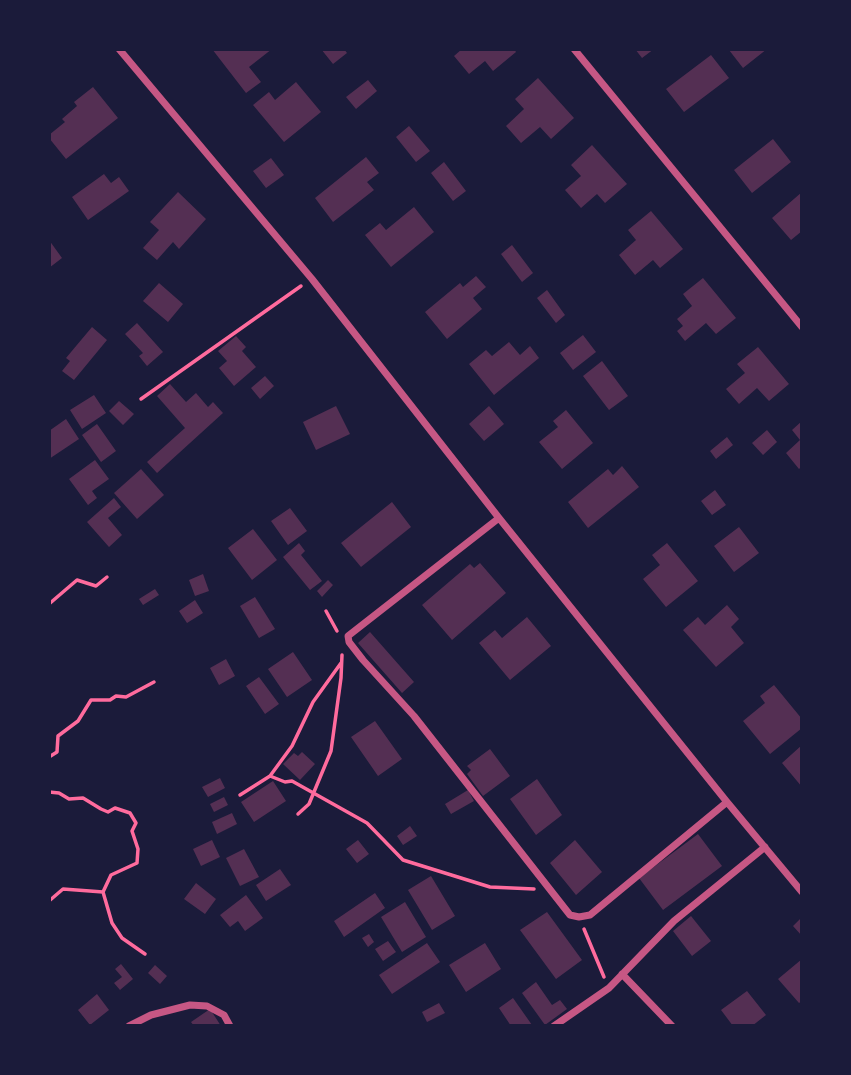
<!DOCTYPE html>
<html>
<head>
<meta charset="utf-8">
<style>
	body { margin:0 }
	#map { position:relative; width:851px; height:1075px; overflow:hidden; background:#1b1b3a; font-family:"Fira Sans Condensed",sans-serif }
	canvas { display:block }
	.frame { position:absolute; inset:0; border:51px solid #1b1b3a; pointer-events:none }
</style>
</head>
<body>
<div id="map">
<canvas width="851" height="1075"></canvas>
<div class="frame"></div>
</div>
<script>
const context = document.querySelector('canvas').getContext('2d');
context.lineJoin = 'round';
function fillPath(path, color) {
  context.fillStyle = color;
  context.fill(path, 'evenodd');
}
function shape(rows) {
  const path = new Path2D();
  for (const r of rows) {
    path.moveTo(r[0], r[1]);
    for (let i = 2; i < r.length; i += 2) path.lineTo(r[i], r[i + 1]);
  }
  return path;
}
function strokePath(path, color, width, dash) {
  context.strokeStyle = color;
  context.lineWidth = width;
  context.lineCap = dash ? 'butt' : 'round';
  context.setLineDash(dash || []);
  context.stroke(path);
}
fillPath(shape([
	[212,49,272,49,249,67,261,82,246,93],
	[321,49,344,49,347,53,333,64],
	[462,49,514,49,516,52,493,71,485,61,469,74,454,56],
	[635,49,654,49,642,58],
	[731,49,767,49,743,68,729,50],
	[711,55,729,78,684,112,666,89],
	[538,78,574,118,551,139,540,127,521,143,506,126,524,109,515,99],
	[368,80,377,91,356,109,346,97],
	[296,82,321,112,284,142,253,105,269,92,275,100],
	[93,87,118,118,66,159,49,138,49,135,65,122,62,119,77,106,74,102],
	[409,126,430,151,416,162,396,137],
	[773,139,791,162,752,193,734,170],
	[592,145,627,184,605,203,597,194,581,208,565,190,581,176,571,165],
	[366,157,379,173,367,182,374,190,333,222,315,198],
	[271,158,284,175,266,188,253,171],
	[444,162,466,191,453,201,431,173],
	[104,174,111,183,119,177,129,191,88,220,72,197],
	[178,192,206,219,179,249,173,242,157,260,143,248,159,230,150,222],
	[802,192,802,231,791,240,772,218],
	[414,207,434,232,391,267,365,235,380,223,386,230],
	[651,211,683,249,660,268,653,260,635,275,619,255,636,240,628,230],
	[49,240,62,258,49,268],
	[512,245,533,273,522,282,501,254],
	[476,276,486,287,473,298,482,309,447,339,425,312,460,283,463,287],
	[703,278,736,318,716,334,706,323,685,341,677,331,683,326,677,319,692,306,683,294],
	[159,283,183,304,168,322,143,301],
	[547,290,565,315,556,323,537,298],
	[137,323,163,352,147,366,139,356,143,353,125,334],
	[92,327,107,340,74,380,62,371,70,361,66,358],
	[583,335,596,352,573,370,560,353],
	[236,336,246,347,242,351,256,367,234,386,219,368,227,361,218,351],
	[509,342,520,355,530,346,539,358,494,395,469,364,486,350,492,356],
	[758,347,789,384,769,401,757,388,739,404,726,389,745,373,737,364],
	[602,361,628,396,609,410,583,376],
	[265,376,274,386,260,399,251,388],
	[170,384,186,402,196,393,208,407,213,402,223,413,157,473,147,462,185,428,157,396],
	[94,395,106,413,82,429,70,410],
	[119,401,134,414,123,425,109,411],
	[336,406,350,434,316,450,303,422],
	[489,406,504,424,484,441,469,424],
	[566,410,593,443,562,469,539,442,558,427,553,421],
	[66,419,79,439,49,459,49,431],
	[802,421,802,466,799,469,786,453,800,440,792,430],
	[97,424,116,451,101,462,82,435],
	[767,430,777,442,763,455,752,443],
	[727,437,733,445,716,459,710,451],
	[95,460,109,479,92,491,97,498,88,505,69,479],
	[622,466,639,487,588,528,568,502,608,469,613,475],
	[141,469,164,495,137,519,114,493],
	[715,490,726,505,712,515,701,501],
	[114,498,121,507,108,518,122,535,109,547,87,522],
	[392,502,411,527,361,567,341,543],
	[290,508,307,531,288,545,271,521],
	[739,527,759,553,734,572,714,546],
	[253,529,277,560,252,580,228,548],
	[299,543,305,551,301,555,322,581,310,590,283,557],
	[667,543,698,581,666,607,643,579,660,565,652,555],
	[480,563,506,593,452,640,422,605,470,564,474,568],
	[203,574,209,591,195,596,189,580],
	[328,580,333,585,322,597,317,591],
	[155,589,159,595,143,605,139,599],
	[255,597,275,629,259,638,240,606],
	[195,600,203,613,187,623,179,611],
	[727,605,739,619,731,627,744,643,716,667,683,630,698,617,705,625],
	[527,617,551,646,510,680,479,643,495,630,502,638],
	[370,632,414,682,402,693,358,643],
	[293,652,312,680,287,697,268,669],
	[226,659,235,676,219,685,210,668],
	[259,677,279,704,265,714,246,686],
	[774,685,802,719,802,728,770,754,743,721,765,703,760,696],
	[375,721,402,759,378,776,351,737],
	[802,745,802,787,782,763],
	[490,749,510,776,483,796,467,774,471,770,467,766],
	[302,752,315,764,300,780,283,764,294,753,298,756],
	[220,778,225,788,208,797,202,787],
	[537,779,562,815,536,835,510,799],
	[273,781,286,801,254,822,241,802],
	[468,790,474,801,451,814,445,804],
	[224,797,228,805,214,812,210,804],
	[232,813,237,824,217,834,212,822],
	[410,826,417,836,403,845,397,836],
	[698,834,722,866,663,910,639,878],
	[212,840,220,857,201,866,193,849],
	[358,840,369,854,357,863,346,849],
	[575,840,602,872,576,895,550,863],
	[244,849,259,877,240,886,226,858],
	[280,869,291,885,266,901,256,885],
	[431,876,455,916,432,930,408,890],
	[196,883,216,899,205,914,184,899],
	[375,893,385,908,344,937,334,921],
	[246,895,263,918,245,931,238,921,230,927,220,915],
	[405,902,426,937,402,952,381,917],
	[547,912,582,960,556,979,520,930],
	[691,916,711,941,692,956,673,931],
	[802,917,802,936,793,926],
	[369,934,374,942,368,947,362,938],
	[388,941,396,952,383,961,375,949],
	[427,943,440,962,392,994,379,975],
	[485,943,501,969,466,992,449,965],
	[802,959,802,1001,799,1003,778,979],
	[121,964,133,979,120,990,114,983,122,977,115,969],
	[155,965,167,976,160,984,148,973],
	[536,982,552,1005,560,1000,567,1009,545,1025,522,993],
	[747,991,766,1015,752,1026,733,1026,721,1010],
	[97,994,109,1010,90,1025,78,1010],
	[513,998,532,1025,530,1026,511,1026,499,1008],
	[439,1003,445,1013,427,1022,422,1012],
	[210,1009,221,1026,194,1026,191,1022]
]), '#542f53');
strokePath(shape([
	[141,399,301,286],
	[49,604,77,580,96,586,107,577],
	[326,611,337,631],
	[49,757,57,752,58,736,78,721,91,700,110,700,116,696,126,697,154,682],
	[270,776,285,782,292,781,367,823,403,860,490,887,534,889],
	[49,792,59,793,69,799,83,798,101,809,108,812,115,808,130,813,136,823,132,831,138,849,137,863,111,875,103,892,112,923,122,938,145,954],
	[240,795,270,776,292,746,313,702,341,663],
	[298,814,309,804,331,751,341,678,342,655],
	[49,901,63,889,103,892],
	[584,929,604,977]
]), '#ff6b9d', 3.5);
strokePath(shape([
	[119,49,312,279,499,518,727,802,802,892],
	[574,49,802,327],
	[499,518,348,636,349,642,363,660,414,716,570,915,579,917,590,915,727,802],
	[622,974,672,1026],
	[129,1026,151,1015,190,1005,207,1006,224,1015,230,1026],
	[554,1026,609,988,674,921,765,847]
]), '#c65784', 7);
</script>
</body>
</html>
